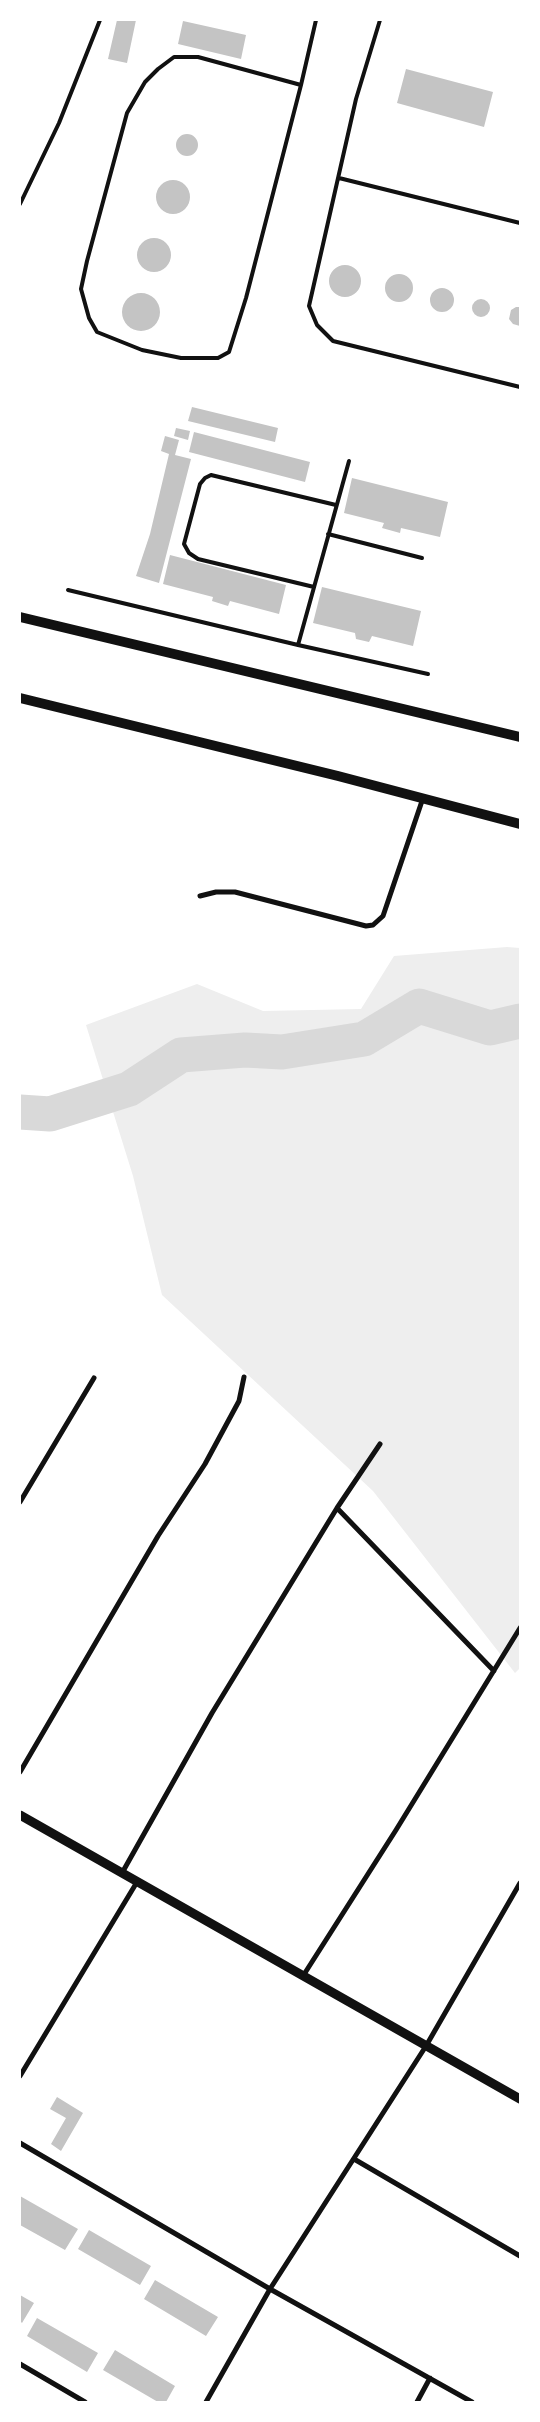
<!DOCTYPE html>
<html>
<head>
<meta charset="utf-8">
<style>
	body { margin:0 }
	#map { position:relative; width:540px; height:2422px; overflow:hidden; background:#fff; font-family:"Noto Serif",serif }
	canvas { display:block }
	.frame { position:absolute; inset:0; border:21px solid #fff; pointer-events:none }
</style>
</head>
<body>
<div id="map">
<canvas width="540" height="2422"></canvas>
<div class="frame"></div>
</div>
<script>
const context = document.querySelector('canvas').getContext('2d');
context.lineJoin = 'round';
function fillPath(path, color) {
  context.fillStyle = color;
  context.fill(path, 'evenodd');
}
function shape(rows) {
  const path = new Path2D();
  for (const r of rows) {
    if (r.length === 3) {
      path.moveTo(r[0] + r[2], r[1]);
      path.arc(r[0], r[1], r[2], 0, 2 * Math.PI);
      continue;
    }
    path.moveTo(r[0], r[1]);
    for (let i = 2; i < r.length; i += 2) path.lineTo(r[i], r[i + 1]);
  }
  return path;
}
function strokePath(path, color, width, dash) {
  context.strokeStyle = color;
  context.lineWidth = width;
  context.lineCap = dash ? 'butt' : 'round';
  context.setLineDash(dash || []);
  context.stroke(path);
}
fillPath(shape([
	[507,947,520,948,520,1668,515,1673,373,1491,162,1295,133,1176,86,1025,197,984,263,1011,361,1009,394,956]
]), '#eee');
strokePath(shape([
	[20,1112,50,1114,129,1089,181,1055,245,1050,282,1052,364,1039,419,1006,490,1028,520,1021]
]), '#d9d9d9', 35);
fillPath(shape([
	[117,20,136,20,127,63,108,59],
	[183,21,246,35,241,59,178,44],
	[406,69,493,92,484,127,397,103],
	[187,145,11],
	[173,197,17],
	[154,255,17],
	[345,281,16],
	[399,288,14],
	[442,300,12],
	[141,312,19],
	[481,308,9],
	[516,307,520,307,520,326,513,324,509,319,511,310],
	[192,407,278,428,275,442,188,421],
	[176,428,190,431,188,440,174,436],
	[194,432,310,462,305,482,189,452],
	[165,436,179,440,175,455,191,459,159,583,136,576,150,534,169,454,161,451],
	[352,478,448,502,440,537,401,528,400,533,382,528,384,523,344,513],
	[170,555,286,585,279,614,230,601,228,606,212,601,213,597,163,584],
	[322,587,421,611,413,646,372,636,369,642,356,639,355,633,313,623],
	[57,2097,83,2113,61,2151,51,2144,66,2118,50,2109],
	[20,2196,78,2229,65,2250,20,2225],
	[89,2230,151,2266,140,2285,78,2249],
	[155,2280,218,2317,206,2336,144,2299],
	[20,2295,34,2303,22,2323,20,2321],
	[37,2318,98,2353,87,2372,27,2336],
	[115,2350,175,2386,166,2402,158,2402,103,2370]
]), '#c4c4c4');
strokePath(shape([
	[380,20,356,99,309,306,317,325,333,341,520,387],
	[301,85,198,57,174,57,158,69,145,82,127,113,87,261,81,289,89,318,97,332,142,350,181,358,218,358,229,352,246,298,301,85,316,20],
	[339,178,520,223],
	[20,204,59,123,100,20],
	[328,534,422,558],
	[314,587,198,559,189,553,184,544,200,484,205,478,211,475,336,505],
	[68,590,298,645,428,674],
	[298,645,349,461]
]), '#111', 4);
strokePath(shape([
	[200,896,216,892,235,892,366,926,373,925,383,916,423,798],
	[20,1502,94,1378],
	[337,1508,494,1671],
	[20,1772,158,1536,205,1464,239,1401,244,1377],
	[122,1873,212,1713,337,1508,380,1444],
	[303,1976,396,1830,520,1628],
	[20,2076,137,1882],
	[20,2143,270,2289,472,2402],
	[354,2159,520,2256],
	[20,2364,85,2402],
	[206,2402,270,2289,426,2046,520,1883],
	[417,2402,430,2378]
]), '#111', 5);
strokePath(shape([
	[20,1815,520,2099]
]), '#111', 9);
strokePath(shape([
	[20,617,520,737],
	[20,698,338,776,520,824]
]), '#111', 10);
</script>
</body>
</html>
